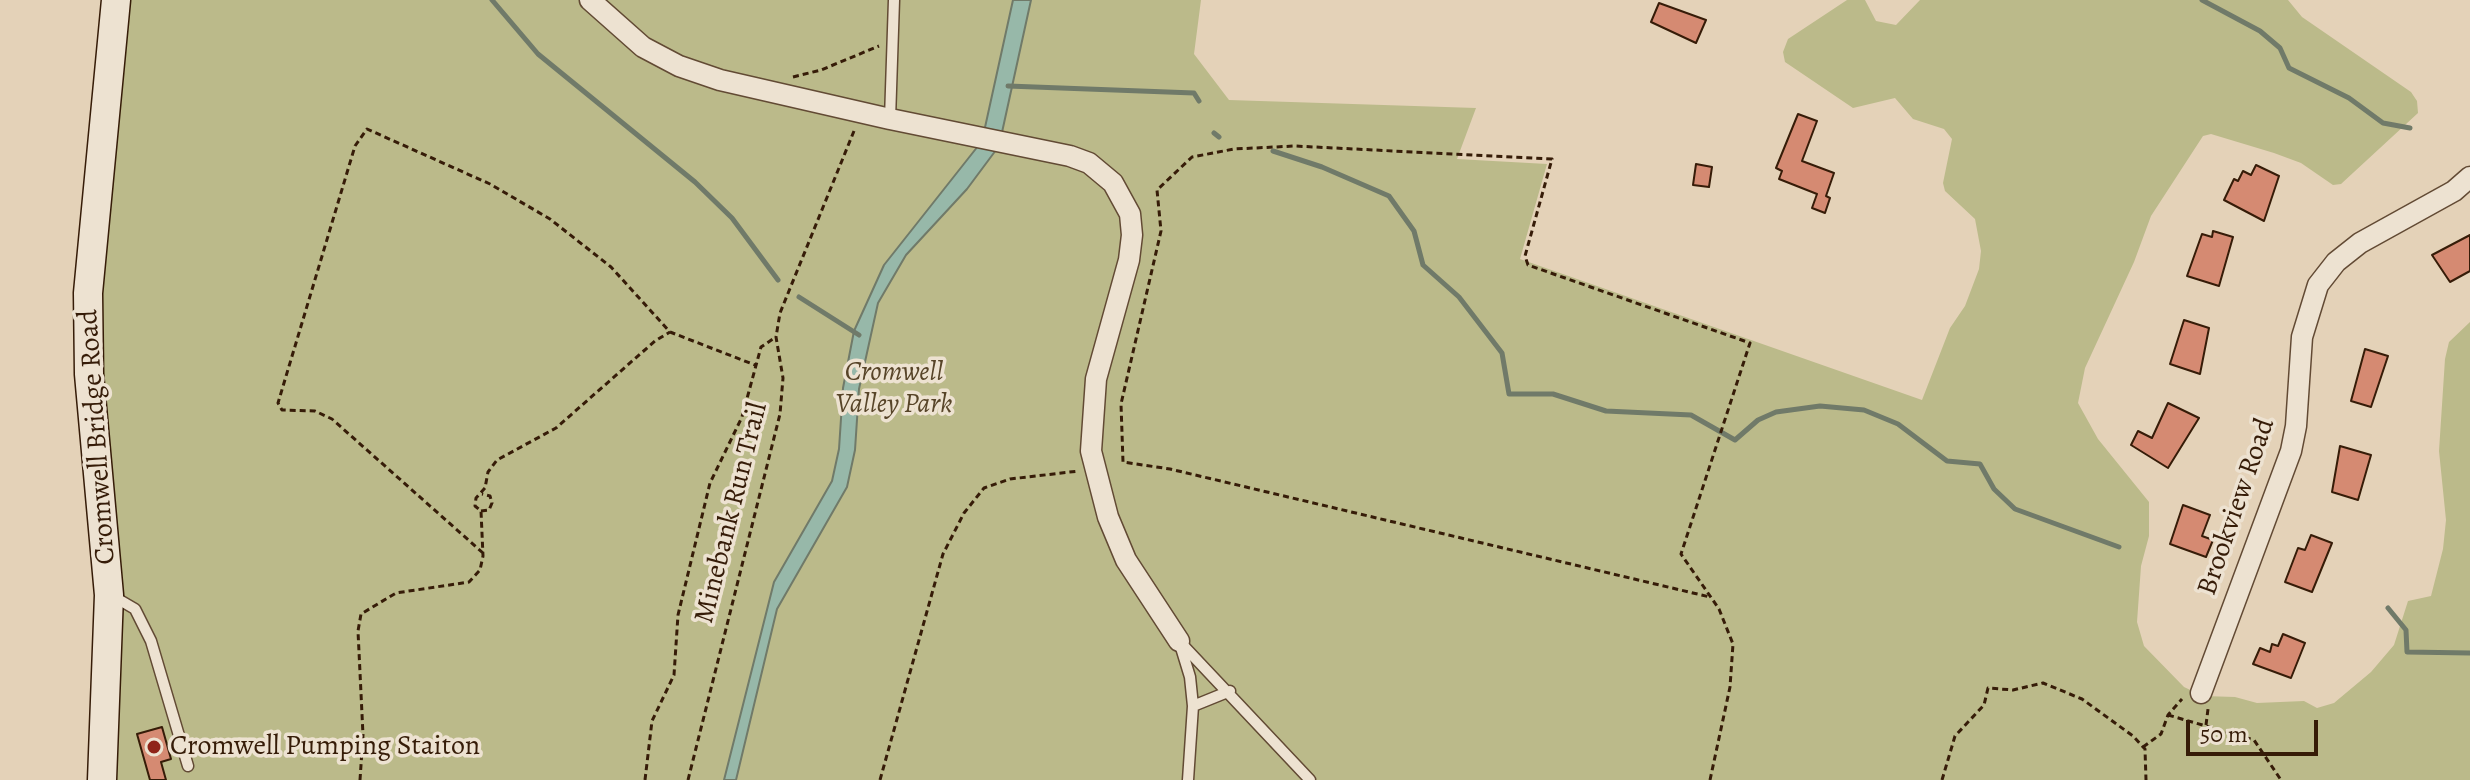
<!DOCTYPE html>
<html>
<head>
<meta charset="utf-8">
<style>
	body { margin:0 }
	#map { position:relative; width:2470px; height:780px; overflow:hidden; background:#e4d2b8; font-family:Alegreya,serif }
	canvas { display:block }
	.scale { position:absolute; left:2186px; top:720px; width:132px; height:36px; box-sizing:border-box; border:4px solid #361c08; border-top:0; padding-left:10px; font-size:24px; line-height:28px; white-space:nowrap; color:#361c08; -webkit-text-stroke:6px #ede2d1; paint-order:stroke }
</style>
</head>
<body>
<div id="map">
<canvas width="2470" height="780"></canvas>
<div class="scale">50 m</div>
</div>
<script>
const context = document.querySelector('canvas').getContext('2d');
context.lineJoin = 'round';
function fillPath(path, color) {
  context.fillStyle = color;
  context.fill(path, 'evenodd');
}
function shape(rows) {
  const path = new Path2D();
  for (const r of rows) {
    path.moveTo(r[0], r[1]);
    for (let i = 2; i < r.length; i += 2) path.lineTo(r[i], r[i + 1]);
  }
  return path;
}
function strokePath(path, color, width, dash) {
  context.strokeStyle = color;
  context.lineWidth = width;
  context.lineCap = dash ? 'butt' : 'round';
  context.setLineDash(dash || []);
  context.stroke(path);
}
function drawText(font, color, halo, rows, align = 'center') {
  context.font = font + ' Alegreya,serif';
  context.lineWidth = 7;
  context.setLineDash([]);
  context.textBaseline = 'middle';
  context.strokeStyle = halo;
  context.fillStyle = color;
  for (const [text, x, y, turn = 0] of rows) {
    context.save();
    context.translate(x, y);
    context.rotate((+turn || 0) * Math.PI / 180);
    context.textAlign = isNaN(turn) ? turn : align;
    if (halo) context.strokeText(text, 0, 0);
    context.fillText(text, 0, 0);
    context.restore();
  }
}
fillPath(shape([
	[125,0,1201,0,1194,54,1229,100,1476,108,1457,159,1547,164,1520,259,1922,400,1950,328,1965,306,1979,269,1981,251,1975,219,1945,191,1943,183,1952,139,1944,129,1913,119,1895,98,1853,108,1785,62,1783,52,1788,39,1847,0,1865,0,1876,21,1896,25,1920,0,2288,0,2302,17,2411,92,2417,101,2418,113,2341,184,2333,185,2301,163,2274,153,2211,134,2203,136,2151,216,2134,262,2085,368,2078,403,2098,439,2149,502,2149,536,2141,566,2137,622,2144,646,2184,687,2203,696,2235,697,2257,703,2304,701,2317,708,2334,703,2371,672,2394,645,2408,601,2431,596,2443,549,2446,520,2439,451,2445,359,2449,342,2470,322,2470,780,112,780,97,318]
]), '#bbba8a');
const water = shape([
	[1013,0,1031,0,999,146,967,189,906,255,878,303,859,389,855,450,847,487,777,609,736,780,724,780,774,582,832,481,839,449,843,388,854,331,884,265,982,141,1013,0]
]);
fillPath(water, '#97b8a9');
strokePath(water, '#707a69', 2);
strokePath(shape([
	[492,0,538,54,695,182,732,218,778,280],
	[2202,0,2260,31,2280,48,2289,68,2349,98,2383,123,2410,128],
	[1008,86,1194,93,1199,101],
	[1214,133,1219,137],
	[1273,151,1322,167,1389,196,1414,231,1423,265,1459,297,1502,353,1509,394,1553,394,1606,411,1691,415,1735,440,1758,420,1776,412,1820,406,1864,410,1898,424,1947,461,1980,464,1994,489,2015,509,2119,547],
	[799,297,859,335],
	[2388,608,2406,630,2407,652,2470,653]
]), '#707a69', 5);
const building = shape([
	[1659,3,1706,20,1696,43,1651,22,1659,3],
	[1798,114,1817,121,1802,161,1834,173,1826,196,1830,198,1825,213,1812,208,1817,194,1779,179,1782,171,1776,168,1798,114],
	[1696,164,1712,167,1709,187,1693,185,1696,164],
	[2256,165,2279,176,2264,221,2224,200,2234,179,2238,181,2243,171,2251,175,2256,165],
	[2213,231,2233,237,2219,286,2187,276,2202,234,2212,237,2213,231],
	[2470,235,2470,271,2450,282,2432,255,2470,235],
	[2184,320,2209,328,2200,374,2170,364,2184,320],
	[2365,349,2388,356,2371,407,2351,401,2365,349],
	[2168,403,2199,418,2168,468,2131,445,2138,431,2152,438,2168,403],
	[2340,446,2371,455,2358,500,2332,492,2340,446],
	[2183,505,2210,515,2202,536,2213,540,2206,557,2170,544,2183,505],
	[2311,535,2332,543,2312,592,2285,582,2298,548,2305,550,2311,535],
	[2283,634,2305,643,2291,678,2253,664,2260,648,2270,652,2272,644,2278,646,2283,634],
	[162,727,171,759,161,762,166,780,150,780,137,734,162,727]
]);
fillPath(building, '#d58a72');
strokePath(building, '#361c08', 2);
const service = shape([
	[890,119,894,0],
	[111,595,135,609,151,641,188,766],
	[1193,706,1230,691],
	[1188,780,1193,706,1190,677,1179,641,1310,780]
]);
const minor = shape([
	[590,0,643,47,679,66,720,80,890,119,1070,156,1089,163,1113,183,1130,214,1132,235,1129,260,1096,379,1091,451,1108,517,1126,560,1179,641],
	[2201,693,2291,451,2296,426,2302,337,2318,285,2336,262,2360,243,2454,191,2470,177]
]);
const secondary = shape([
	[102,780,109,595,89,374,88,293,116,0]
]);
strokePath(service, '#624a34', 13);
strokePath(minor, '#624a34', 23);
strokePath(secondary, '#361c08', 31);
strokePath(shape([
	[793,77,821,70,879,46],
	[481,511,489,510,492,503,490,496,482,494],
	[483,553,332,419,315,411,282,410,278,403,355,146,367,129,490,184,550,219,611,267,670,332,755,365],
	[2168,715,2254,740,2281,780],
	[2206,725,2208,709],
	[2143,747,2161,734,2168,715,2182,699],
	[360,780,363,735,358,631,361,614,396,593,469,582,480,570,483,556,481,511,475,506,476,498,485,488,488,472,497,460,556,428,655,341,670,332],
	[645,780,652,721,674,675,678,615,710,483,742,417,761,347,776,337],
	[688,780,780,414,783,378,776,337,780,313,854,131],
	[880,780,943,554,964,513,984,488,1010,479,1079,471],
	[1710,780,1730,687,1733,644,1719,609,1681,554,1750,343,1528,265,1525,256,1552,159,1295,146,1234,149,1192,157,1157,190,1161,231,1121,404,1123,462,1170,469,1710,597],
	[1942,780,1955,736,1984,705,1988,688,2013,690,2043,683,2082,699,2133,736,2145,749,2146,780]
]), '#361c08', 3, [6, 4]);
strokePath(service, '#ede2d1', 10);
strokePath(minor, '#ede2d1', 20);
strokePath(secondary, '#ede2d1', 28);
for (const [x, y, r, color] of [
	[154,747,8,"#8f2418"]
]) {
  const dot = new Path2D();
  dot.arc(x, y, r, 0, 2 * Math.PI);
  context.fillStyle = color;
  context.fill(dot);
  strokePath(dot, '#ede2d1', 3);
}
drawText('italic 28px', '#574428', '#ede2d1', [
	["Cromwell",894,373],
	["Valley Park",894,405]
]);
drawText('28px', '#361c08', '#ede2d1', [
	["Cromwell Bridge Road",98,437,-94],
	["Brookview Road",2237,507,-71],
	["Minebank Run Trail",732,513,-76]
]);
drawText('28px', '#361c08', '#ede2d1', [
	["Cromwell Pumping Staiton",170,747]
], 'left');
</script>
</body>
</html>
